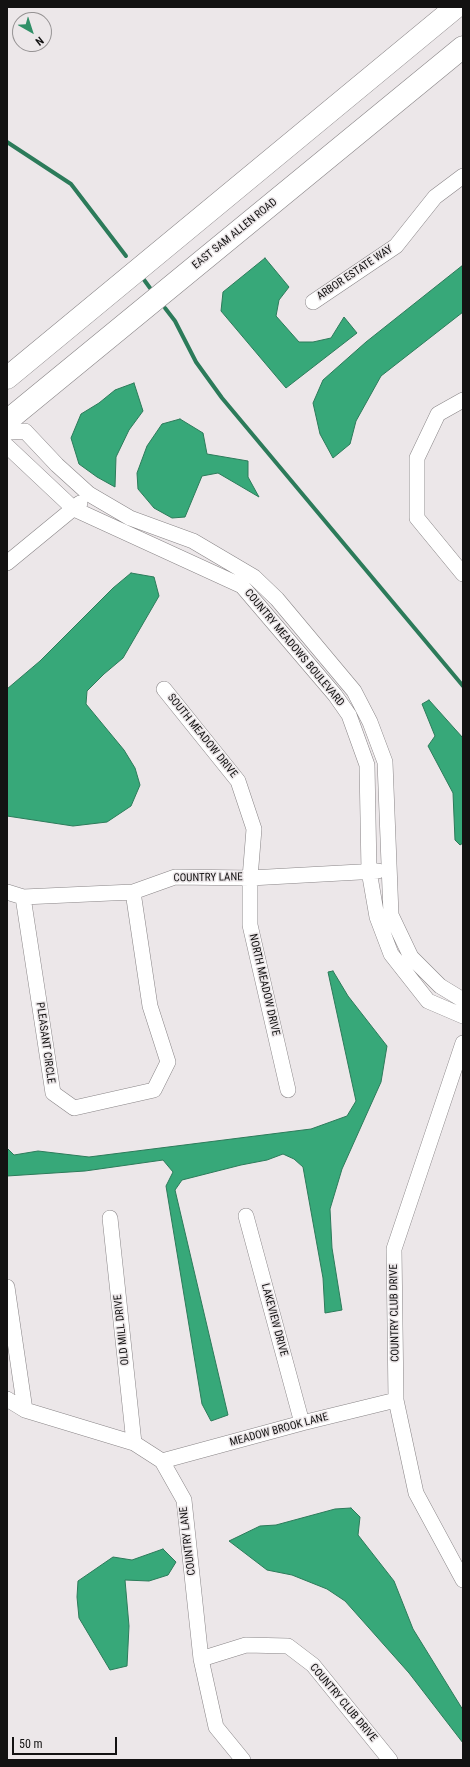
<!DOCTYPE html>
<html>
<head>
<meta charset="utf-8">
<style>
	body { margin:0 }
	#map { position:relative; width:470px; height:1767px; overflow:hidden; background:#ece7e9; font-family:"Roboto Condensed",sans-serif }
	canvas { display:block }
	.frame { position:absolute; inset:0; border:8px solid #131212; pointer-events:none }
	.north { position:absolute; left:12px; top:12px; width:40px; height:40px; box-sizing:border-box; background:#ece7e9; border:1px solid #959293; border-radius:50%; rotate:141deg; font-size:11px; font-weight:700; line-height:16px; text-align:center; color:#131212 }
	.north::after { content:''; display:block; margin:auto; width:14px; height:18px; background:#308f67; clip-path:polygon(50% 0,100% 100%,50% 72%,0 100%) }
	.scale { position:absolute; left:12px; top:1737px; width:105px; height:18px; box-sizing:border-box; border:2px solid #131212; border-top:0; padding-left:5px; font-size:12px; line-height:14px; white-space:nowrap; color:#131212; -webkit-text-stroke:3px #ece7e9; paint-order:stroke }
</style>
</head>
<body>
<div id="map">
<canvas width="470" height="1767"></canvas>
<div class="frame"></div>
<div class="north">N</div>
<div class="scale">50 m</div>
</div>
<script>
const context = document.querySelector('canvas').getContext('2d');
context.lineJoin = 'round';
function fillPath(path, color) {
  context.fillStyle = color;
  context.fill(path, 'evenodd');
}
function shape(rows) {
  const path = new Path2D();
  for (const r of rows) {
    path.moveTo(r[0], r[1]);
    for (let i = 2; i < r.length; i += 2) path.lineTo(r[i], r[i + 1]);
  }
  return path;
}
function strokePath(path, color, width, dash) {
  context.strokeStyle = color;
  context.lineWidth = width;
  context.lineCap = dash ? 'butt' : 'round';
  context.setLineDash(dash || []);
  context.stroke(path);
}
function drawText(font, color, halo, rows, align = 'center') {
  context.font = font + ' "Roboto Condensed",sans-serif';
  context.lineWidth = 3;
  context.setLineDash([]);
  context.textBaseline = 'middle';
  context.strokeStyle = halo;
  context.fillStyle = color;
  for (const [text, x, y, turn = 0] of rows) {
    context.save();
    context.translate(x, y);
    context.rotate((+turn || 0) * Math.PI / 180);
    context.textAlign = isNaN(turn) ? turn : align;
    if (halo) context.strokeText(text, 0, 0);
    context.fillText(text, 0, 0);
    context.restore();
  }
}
const water = shape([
	[265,258,289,287,279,300,276,316,299,342,313,342,331,338,344,317,357,333,286,388,221,311,223,292,265,258],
	[463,265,463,312,381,376,356,421,350,444,333,458,320,434,313,403,323,380,366,342,463,265],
	[134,383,143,411,129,430,116,457,115,487,97,477,79,464,71,438,81,414,99,403,115,390,134,383],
	[180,419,203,433,207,454,248,461,248,477,259,497,218,473,202,476,185,517,172,518,154,508,138,489,137,473,147,446,162,424,180,419],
	[131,573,154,577,159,596,123,658,104,674,87,691,86,704,124,750,135,768,140,785,131,806,107,822,73,826,7,816,7,689,40,661,113,588,131,573],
	[429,700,463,738,463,843,460,845,455,840,453,793,428,746,435,736,422,704,429,700],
	[333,971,348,996,387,1046,381,1082,342,1169,330,1209,332,1248,342,1310,325,1313,323,1278,303,1167,294,1159,283,1154,267,1160,241,1165,182,1180,175,1190,228,1415,211,1421,202,1404,166,1186,173,1172,163,1160,85,1171,7,1176,7,1148,14,1155,38,1151,89,1157,311,1129,347,1116,356,1101,328,972,333,971],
	[351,1508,360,1517,358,1535,394,1581,413,1629,463,1710,463,1743,409,1673,345,1601,327,1589,292,1575,267,1570,229,1541,260,1526,276,1525,335,1509,351,1508],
	[163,1549,176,1562,168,1575,149,1581,125,1580,129,1626,127,1666,110,1670,79,1618,77,1597,78,1581,113,1557,132,1560,163,1549]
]);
fillPath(water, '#37a879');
strokePath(water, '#2c7b5a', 1);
strokePath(shape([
	[7,142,71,184,126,256],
	[142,277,150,288],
	[165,308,175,321,196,362,222,398,463,686]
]), '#2c7b5a', 4);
const street = shape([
	[313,302,396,246,435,197,463,176],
	[463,400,438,414,417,458,417,518,463,574],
	[11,432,25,431,57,465,89,494,130,518,193,541,254,577,277,599,354,691,370,722,385,762,391,915,411,957,440,986,463,1000],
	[7,446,74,509,242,586,335,695,349,715,367,765,369,871,377,917,391,954,428,1001,463,1016],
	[7,563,80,503],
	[164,689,238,781,254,829,250,878,250,925,288,1090],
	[7,892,23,897,133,892,175,877,250,878,378,871],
	[23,897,53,1093,74,1108,154,1090,168,1062,150,1006,133,892],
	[463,1043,394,1249,396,1400,416,1493,463,1580],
	[246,1216,302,1423],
	[110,1218,134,1443],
	[7,1287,25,1410],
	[7,1399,25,1410,134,1443,162,1461,184,1500,201,1659,216,1727,243,1760],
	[162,1461,302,1423,396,1400],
	[201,1659,246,1645,288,1646,313,1665,390,1760]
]);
const primary = shape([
	[7,378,456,7],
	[7,421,463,47]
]);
strokePath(street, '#898587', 16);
strokePath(primary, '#898587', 23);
strokePath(street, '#fff', 15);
strokePath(primary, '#fff', 22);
drawText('11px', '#131212', '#ece7e9', [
	["EAST SAM ALLEN ROAD",235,234,-39],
	["ARBOR ESTATE WAY",355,273,-34],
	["COUNTRY MEADOWS BOULEVARD",294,648,50],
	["SOUTH MEADOW DRIVE",202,736,51],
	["COUNTRY LANE",208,878,-1],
	["NORTH MEADOW DRIVE",264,985,77],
	["PLEASANT CIRCLE",45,1043,82],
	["COUNTRY CLUB DRIVE",395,1313,-91],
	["LAKEVIEW DRIVE",274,1320,75],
	["OLD MILL DRIVE",122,1330,-96],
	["MEADOW BROOK LANE",279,1430,-15],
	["COUNTRY LANE",188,1541,-97],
	["COUNTRY CLUB DRIVE",343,1703,50]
]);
</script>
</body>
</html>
